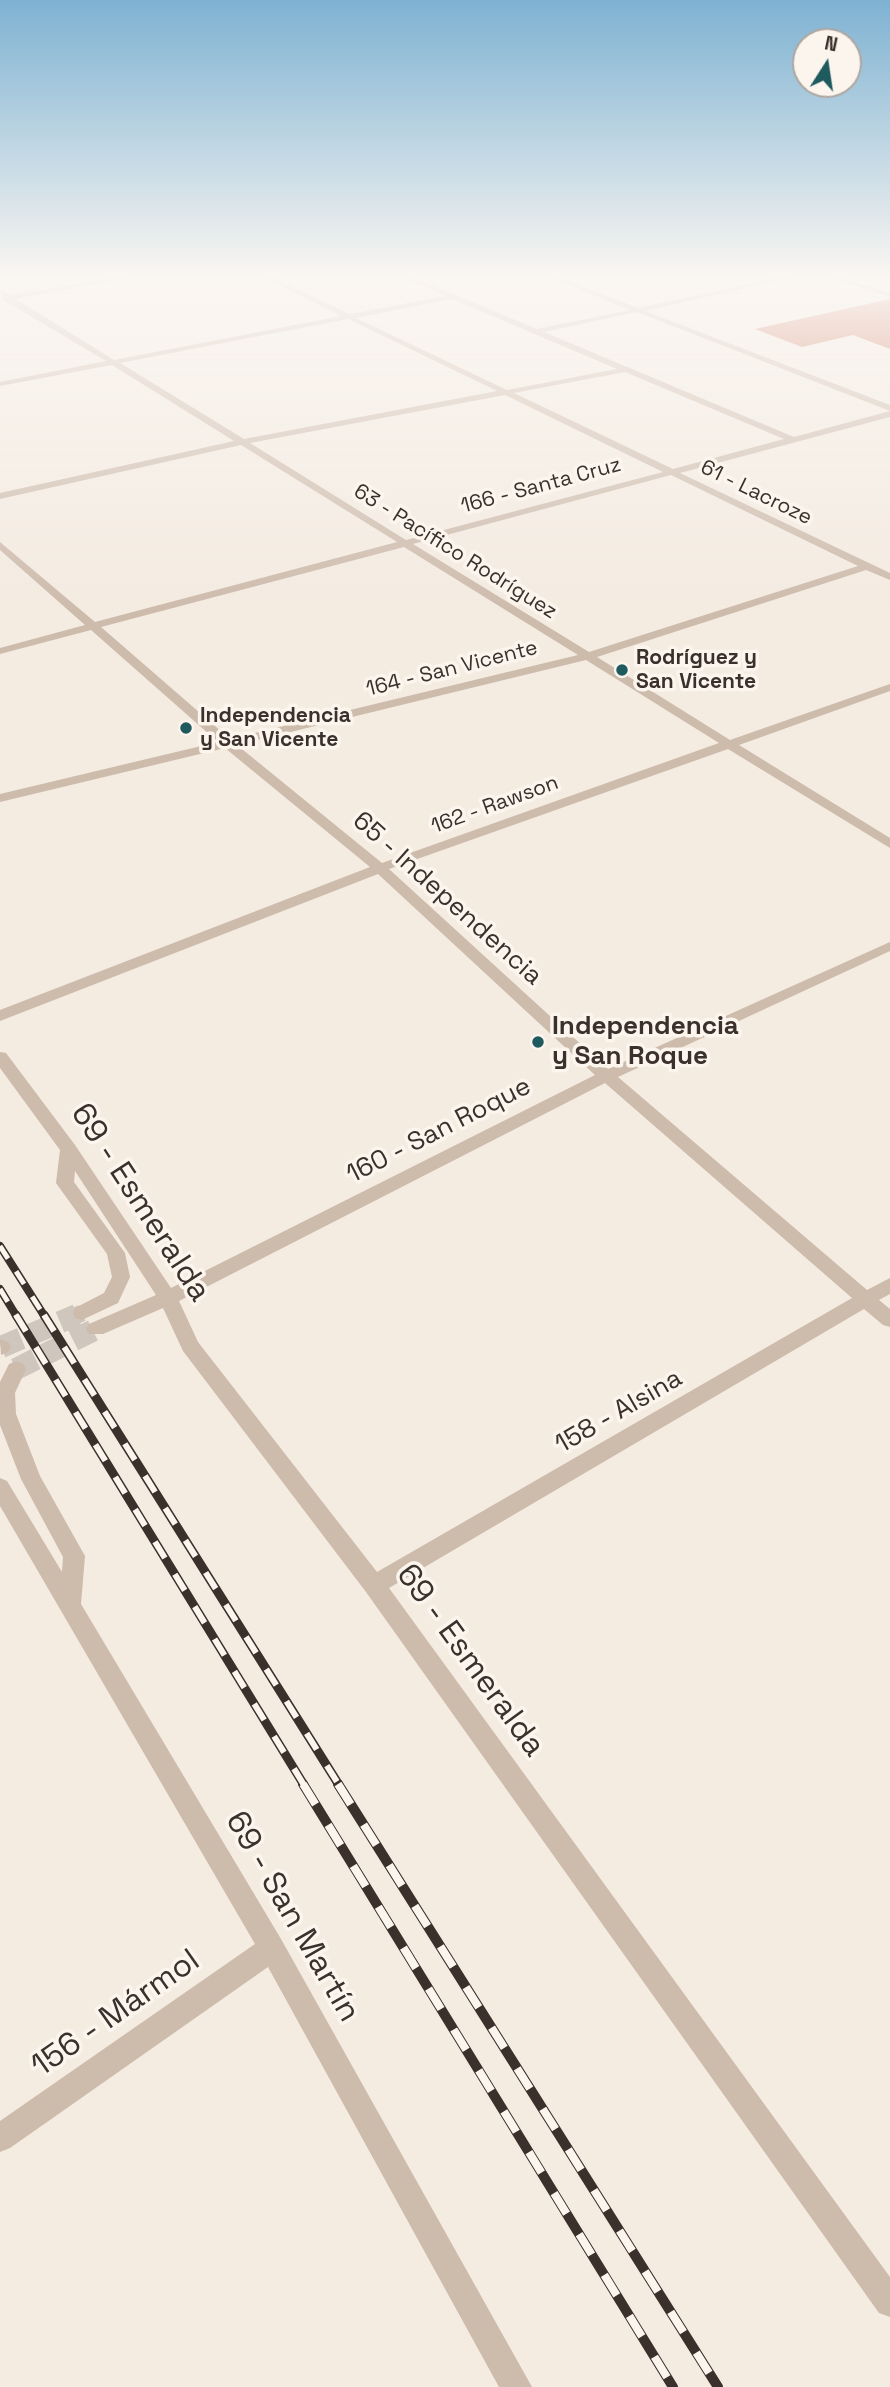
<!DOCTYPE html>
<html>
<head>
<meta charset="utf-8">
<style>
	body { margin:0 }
	#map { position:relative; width:890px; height:2387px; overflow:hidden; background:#f4ebe1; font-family:"Space Grotesk",sans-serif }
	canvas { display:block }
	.north { position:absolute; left:792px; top:28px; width:70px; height:70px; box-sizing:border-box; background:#fbf5ee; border:2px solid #aea6a0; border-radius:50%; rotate:12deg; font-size:19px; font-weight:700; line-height:28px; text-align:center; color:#3b302b }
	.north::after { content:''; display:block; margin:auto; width:24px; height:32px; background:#1f5a5e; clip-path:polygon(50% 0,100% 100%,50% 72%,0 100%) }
</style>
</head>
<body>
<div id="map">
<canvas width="890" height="2387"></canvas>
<div class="north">N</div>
</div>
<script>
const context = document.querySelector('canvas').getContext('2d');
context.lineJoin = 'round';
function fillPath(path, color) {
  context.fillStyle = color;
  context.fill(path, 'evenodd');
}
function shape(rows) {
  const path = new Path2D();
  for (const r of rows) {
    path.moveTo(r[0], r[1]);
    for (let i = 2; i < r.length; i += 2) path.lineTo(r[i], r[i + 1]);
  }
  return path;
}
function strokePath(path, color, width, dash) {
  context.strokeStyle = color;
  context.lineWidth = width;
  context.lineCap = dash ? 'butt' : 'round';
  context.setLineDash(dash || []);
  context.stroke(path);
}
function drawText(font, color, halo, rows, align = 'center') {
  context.font = font + ' "Space Grotesk",sans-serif';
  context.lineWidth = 7;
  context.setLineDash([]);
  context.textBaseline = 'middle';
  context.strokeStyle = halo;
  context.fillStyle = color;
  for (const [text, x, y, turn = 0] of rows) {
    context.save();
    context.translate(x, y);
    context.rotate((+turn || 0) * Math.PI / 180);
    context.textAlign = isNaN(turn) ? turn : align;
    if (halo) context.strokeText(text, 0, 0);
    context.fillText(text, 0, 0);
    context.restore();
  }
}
fillPath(shape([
	[890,299,890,349,853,335,802,347,755,329]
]), '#c8694b');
strokePath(shape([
	[73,1317,82,1313]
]), '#cfc6bd', 17, [17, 9]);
strokePath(shape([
	[1,1347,77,1315],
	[16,1369,96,1329]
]), '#cfc6bd', 22, [22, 10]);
fillPath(shape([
	[118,277,133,277,16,299,114,360,341,316,263,277,271,277,350,314,445,296,403,277,412,277,537,329,630,310,549,277,558,277,638,308,782,277,794,277,645,311,890,405,890,411,637,312,544,332,794,437,890,411,890,417,680,473,890,573,890,580,866,570,597,657,730,740,890,684,890,691,739,745,890,838,890,848,728,749,389,869,608,1069,890,942,890,951,618,1077,867,1290,890,1278,890,1294,879,1300,890,1309,890,1327,883,1325,864,1309,389,1588,890,2277,890,2317,879,2313,366,1592,183,1351,163,1308,103,1334,89,1334,86,1329,89,1324,156,1295,75,1171,74,1182,125,1253,130,1277,118,1303,82,1320,75,1318,73,1313,75,1308,104,1293,112,1277,107,1254,56,1183,60,1150,0,1068,0,1052,6,1053,75,1145,171,1288,595,1075,378,874,0,1021,0,1010,370,867,225,748,0,802,0,794,218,742,91,630,0,654,0,648,85,625,0,550,0,542,95,622,397,542,241,445,0,499,0,493,234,441,112,365,0,386,0,382,106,361,3,300,0,290,10,295,118,277],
	[452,299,617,369,507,390,356,318,452,299],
	[348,319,497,391,244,439,120,363,348,319],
	[625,372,784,439,673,469,514,393,625,372],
	[505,395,663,472,406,540,250,443,505,395],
	[671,475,858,566,589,652,413,544,671,475],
	[404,547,578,655,230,739,101,627,404,547],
	[586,660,719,743,382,863,237,745,586,660],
	[605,1083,852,1298,377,1572,198,1342,179,1301,605,1083],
	[831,277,841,277,890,293,890,297,831,277],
	[0,1339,8,1342,11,1347,8,1352,1,1355,0,1339],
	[16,1361,23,1364,26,1369,15,1393,16,1414,40,1476,85,1556,81,1604,281,1939,532,2387,499,2387,268,1967,10,2148,0,2152,0,2121,255,1944,0,1506,0,1478,7,1481,62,1572,63,1557,21,1479,0,1425,0,1382,9,1364,16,1361]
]), '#cdbbac');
const railFar2 = shape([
	[0,1246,45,1317],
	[0,1289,17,1317]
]);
const railFar1 = shape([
	[16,1315,304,1785],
	[44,1315,339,1785]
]);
const rail = shape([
	[303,1784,673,2387],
	[338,1784,718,2387]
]);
strokePath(railFar2, '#3b302b', 8);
strokePath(railFar1, '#3b302b', 9);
strokePath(rail, '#3b302b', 10);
strokePath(railFar2, '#fbf5ee', 5, [15]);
strokePath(railFar1, '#fbf5ee', 6, [19]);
strokePath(rail, '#fbf5ee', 8, [24]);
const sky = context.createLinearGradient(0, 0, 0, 611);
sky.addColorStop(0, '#7eb2d2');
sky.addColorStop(0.45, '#faf6f2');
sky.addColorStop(1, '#faf6f200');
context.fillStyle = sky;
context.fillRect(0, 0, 890, 611);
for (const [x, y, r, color] of [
	[622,670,7,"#1f5a5e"],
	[186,728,7,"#1f5a5e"],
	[538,1042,7,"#1f5a5e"]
]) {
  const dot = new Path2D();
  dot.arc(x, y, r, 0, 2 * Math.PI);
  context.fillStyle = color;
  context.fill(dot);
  strokePath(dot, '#fbf5ee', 2.5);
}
drawText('21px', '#3b302b', '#fbf5ee', [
	["166 - Santa Cruz",541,486,-15],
	["61 - Lacroze",756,493,26],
	["63 - Pacífico Rodríguez",455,552,32],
	["164 - San Vicente",452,669,-14],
	["162 - Rawson",495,805,-20]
]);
drawText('bold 21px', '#3b302b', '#fbf5ee', [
	["Rodríguez y",636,658],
	["San Vicente",636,682],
	["Independencia",200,716],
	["y San Vicente",200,740]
], 'left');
drawText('26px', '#3b302b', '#fbf5ee', [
	["65 - Independencia",447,899,42],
	["160 - San Roque",439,1131,-27],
	["158 - Alsina",619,1412,-30]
]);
drawText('bold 26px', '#3b302b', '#fbf5ee', [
	["Independencia",552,1027],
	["y San Roque",552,1057]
], 'left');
drawText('32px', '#3b302b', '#fbf5ee', [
	["69 - Esmeralda",140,1203,57],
	["69 - Esmeralda",470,1661,54],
	["69 - San Martín",292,1917,60],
	["156 - Mármol",116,2014,-35]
]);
</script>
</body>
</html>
